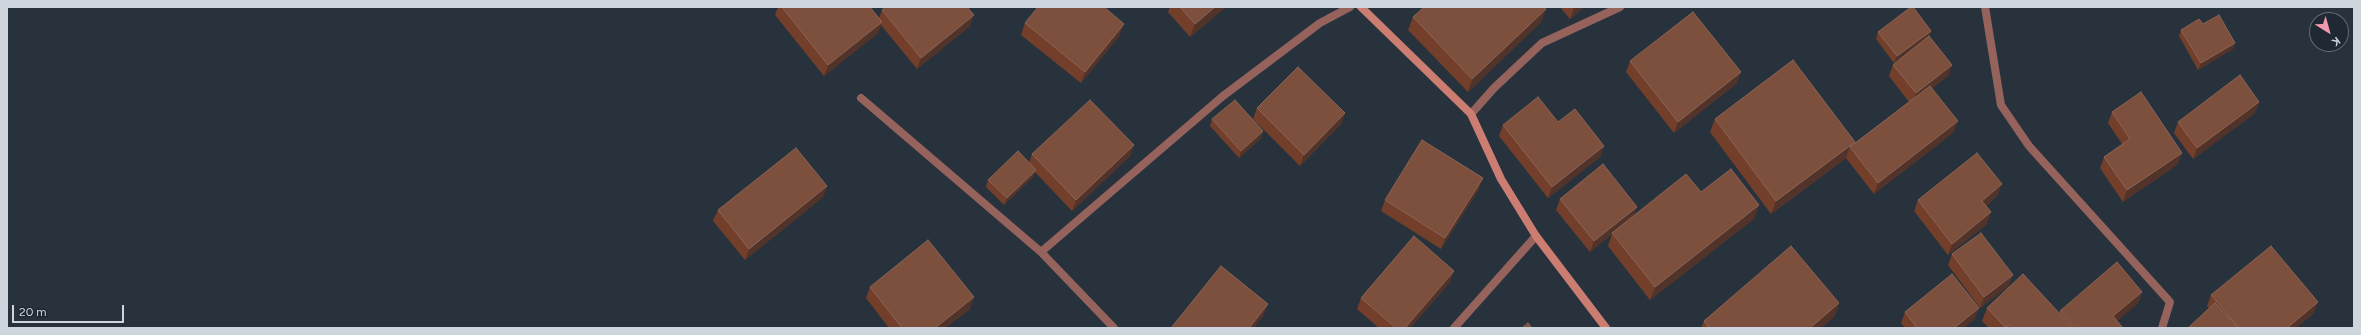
<!DOCTYPE html>
<html>
<head>
<meta charset="utf-8">
<style>
	body { margin:0 }
	#map { position:relative; width:2361px; height:335px; overflow:hidden; background:#28323d; font-family:Figtree,sans-serif }
	canvas { display:block }
	.frame { position:absolute; inset:0; border:8px solid #cfd5dc; pointer-events:none }
	.north { position:absolute; left:2309px; top:12px; width:40px; height:40px; box-sizing:border-box; background:#1f2833; border:1px solid #656d77; border-radius:50%; rotate:143deg; font-size:11px; font-weight:700; line-height:16px; text-align:center; color:#cfd5dc }
	.north::after { content:''; display:block; margin:auto; width:14px; height:18px; background:#f29aad; clip-path:polygon(50% 0,100% 100%,50% 72%,0 100%) }
	.scale { position:absolute; left:12px; top:305px; width:112px; height:18px; box-sizing:border-box; border:2px solid #cfd5dc; border-top:0; padding-left:5px; font-size:12px; line-height:14px; white-space:nowrap; color:#cfd5dc; -webkit-text-stroke:3px #1f2833; paint-order:stroke }
</style>
</head>
<body>
<div id="map">
<canvas width="2361" height="335"></canvas>
<div class="frame"></div>
<div class="north">K</div>
<div class="scale">20 m</div>
</div>
<script>
const context = document.querySelector('canvas').getContext('2d');
context.lineJoin = 'round';
function shape(rows) {
  const path = new Path2D();
  for (const r of rows) {
    path.moveTo(r[0], r[1]);
    for (let i = 2; i < r.length; i += 2) path.lineTo(r[i], r[i + 1]);
  }
  return path;
}
function strokePath(path, color, width, dash) {
  context.strokeStyle = color;
  context.lineWidth = width;
  context.lineCap = dash ? 'butt' : 'round';
  context.setLineDash(dash || []);
  context.stroke(path);
}
function fillPath(path, color) {
  context.fillStyle = color;
  context.fill(path, 'evenodd');
}
strokePath(shape([
	[1985,7,2001,105,2029,146,2170,302,2162,328],
	[861,98,1041,252,1114,328],
	[1471,114,1494,88,1542,43,1620,7],
	[1041,252,1223,96,1320,23,1350,7],
	[1454,328,1536,236]
]), '#95635c', 8);
strokePath(shape([
	[1361,7,1471,114,1501,179,1536,236,1606,328]
]), '#cc7d72', 8);
fillPath(shape([
	[778,7,870,7,879,18,882,10,970,26,917,69,881,25,878,33,824,76,775,15],
	[1170,7,1226,7,1190,37,1168,12],
	[1560,7,1584,7,1570,19],
	[1546,9,1541,22,1468,92,1408,30,1413,17],
	[1025,23,1120,35,1081,83,1021,35],
	[2203,24,2235,43,2233,49,2198,70,2179,36,2181,30],
	[1931,31,1929,36,1952,65,1948,76,1932,88,1954,132,1874,194,1846,158,1771,214,1710,132,1715,119,1855,142,1854,144,1909,102,1889,76,1893,65,1904,56,1894,63,1876,39,1878,32],
	[1630,61,1737,83,1674,133,1626,72],
	[2259,102,2255,113,2193,159,2174,133,2178,122],
	[1257,108,1345,113,1341,124,1300,166,1253,119],
	[2112,112,2178,164,2123,202,2100,168,2104,157,2122,144,2108,123],
	[1212,119,1261,138,1239,158,1210,126],
	[1558,122,1604,146,1600,157,1548,198,1499,136,1503,125],
	[1134,145,1130,156,1072,211,1035,172,1033,177,1004,205,986,187,988,180,1029,163,1032,154],
	[827,186,823,197,745,260,713,221,718,210],
	[1479,189,1441,249,1381,211,1385,200],
	[1701,192,1755,218,1650,300,1608,246,1612,234,1590,252,1556,210,1560,199,1633,216],
	[1998,195,1986,206,1987,224,1948,255,1914,211,1918,200],
	[1952,254,2009,286,1980,308,1948,265],
	[1450,282,1410,328,1379,328,1357,309,1361,298],
	[870,287,970,309,945,328,889,328,866,298],
	[2142,292,2138,303,2117,321,2123,328,1989,328,1982,321,1987,308,2059,313,2060,311],
	[2211,295,2314,313,2296,328,2188,328,2209,308,2207,306],
	[1839,303,1835,316,1821,328,1701,328,1704,321],
	[1905,312,1975,319,1963,328,1905,328,1901,323]
]), '#733f2a');
fillPath(shape([
	[1215,7,1226,7,1190,37,1195,24],
	[1575,7,1584,7,1570,19,1574,8],
	[1546,9,1541,22,1468,92,1472,79],
	[974,15,970,26,917,69,921,58],
	[882,22,878,33,824,76,828,65],
	[1124,24,1120,35,1081,83,1085,72],
	[1931,31,1929,37,1894,63,1897,56],
	[2235,43,2233,49,2198,70,2201,63],
	[1952,65,1948,76,1912,104,1916,93],
	[1741,72,1737,83,1674,133,1678,122],
	[2259,102,2255,113,2193,159,2197,148],
	[1345,113,1341,124,1300,166,1304,155],
	[1958,121,1954,132,1874,194,1878,183],
	[1263,131,1261,138,1239,158,1241,151],
	[1855,142,1852,150,1850,147,1846,158,1771,214,1776,201],
	[1134,145,1130,156,1072,211,1076,200],
	[1604,146,1600,157,1548,198,1552,187],
	[2182,153,2178,164,2123,202,2127,190],
	[1036,170,1033,177,1004,205,1007,198],
	[1483,178,1479,189,1441,249,1445,238],
	[2002,184,1998,195,1978,212,1982,201],
	[827,186,823,197,745,260,749,249],
	[1759,205,1755,218,1650,300,1655,287],
	[1637,207,1633,218,1612,233,1612,234,1590,252,1594,241],
	[1991,212,1987,224,1948,255,1952,244],
	[1454,271,1450,282,1410,328,1405,328],
	[2013,275,2009,286,1980,308,1984,297],
	[2142,292,2138,303,2109,328,2113,316],
	[974,297,970,309,945,328,935,328],
	[2318,302,2314,313,2296,328,2287,328],
	[1839,303,1835,316,1821,328,1810,328],
	[1268,304,1264,315,1254,328,1249,328],
	[1979,308,1975,319,1963,328,1954,328]
]), '#51332a');
const building = shape([
	[782,7,870,7,882,22,828,65,782,7],
	[886,7,967,7,974,15,921,58,882,10,886,7],
	[1038,7,1104,7,1124,24,1085,72,1025,23,1038,7],
	[1180,7,1215,7,1195,24,1180,7],
	[1424,7,1544,7,1546,9,1472,79,1413,17,1424,7],
	[1911,7,1913,7,1931,31,1897,56,1878,32,1911,7],
	[1693,12,1741,72,1678,122,1630,61,1693,12],
	[2219,15,2235,43,2201,63,2181,30,2199,19,2203,24,2219,15],
	[1929,36,1952,65,1916,93,1893,65,1929,36],
	[1793,60,1855,142,1776,201,1715,119,1793,60],
	[1298,67,1345,113,1304,155,1257,108,1298,67],
	[2240,75,2259,102,2197,148,2178,122,2240,75],
	[1930,86,1958,121,1878,183,1850,147,1930,86],
	[2141,92,2182,153,2127,190,2104,157,2130,139,2112,112,2141,92],
	[1538,97,1558,122,1575,109,1604,146,1552,187,1503,125,1538,97],
	[1090,100,1134,145,1076,200,1032,154,1090,100],
	[1235,100,1263,131,1241,151,1212,119,1235,100],
	[1422,140,1483,178,1445,238,1385,200,1422,140],
	[796,148,827,186,749,249,718,210,796,148],
	[1018,151,1036,170,1007,198,988,180,1018,151],
	[1977,153,2002,184,1982,201,1991,212,1952,244,1918,200,1977,153],
	[1603,164,1637,207,1594,241,1560,199,1603,164],
	[1731,169,1759,205,1655,287,1612,233,1686,174,1701,192,1731,169],
	[1981,233,2013,275,1984,297,1952,254,1981,233],
	[1414,236,1454,271,1405,328,1396,328,1361,298,1414,236],
	[928,240,974,297,935,328,902,328,870,287,928,240],
	[1791,246,1839,303,1810,328,1709,328,1704,321,1791,246],
	[2271,246,2318,302,2287,328,2239,328,2211,295,2271,246],
	[2117,262,2142,292,2113,316,2123,328,2075,328,2060,311,2117,262],
	[1221,266,1268,304,1249,328,1171,328,1221,266],
	[1952,274,1979,308,1954,328,1917,328,1905,312,1952,274],
	[2023,274,2073,328,2012,328,2009,325,2006,328,1987,308,2023,274],
	[2215,303,2238,328,2188,328,2215,303],
	[1528,323,1532,328,1522,328,1528,323]
]);
fillPath(building, '#7d4f3d');
strokePath(building, '#8a6456', 1);
</script>
</body>
</html>
